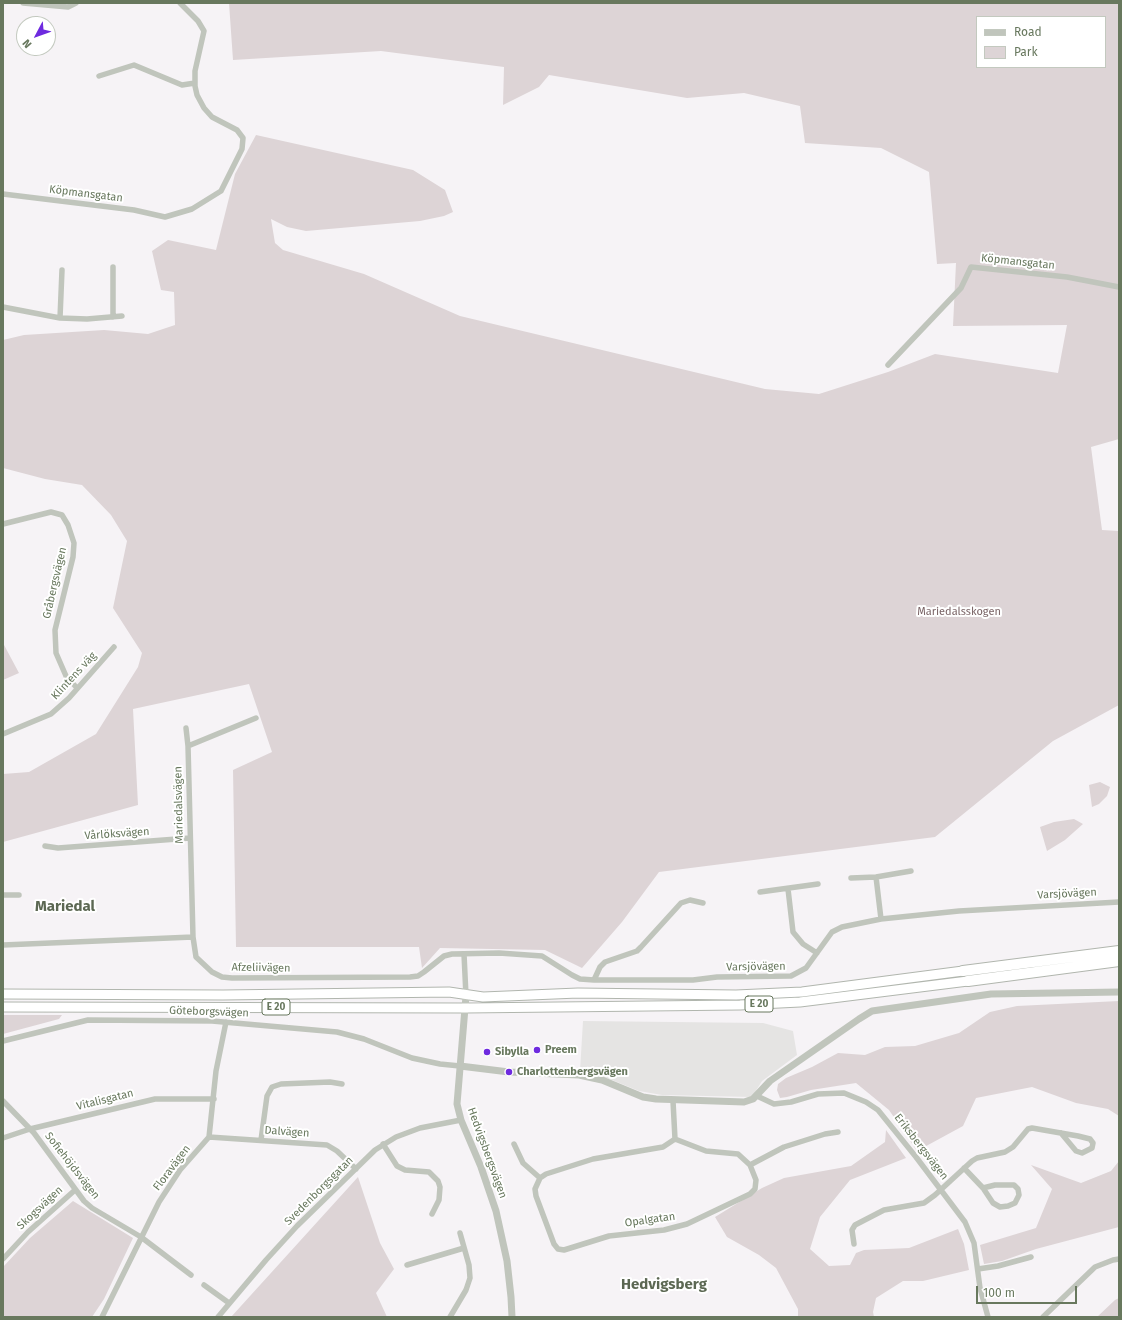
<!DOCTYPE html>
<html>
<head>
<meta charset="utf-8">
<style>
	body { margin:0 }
	#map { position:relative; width:1122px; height:1320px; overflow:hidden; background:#f6f3f6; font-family:"Fira Sans",sans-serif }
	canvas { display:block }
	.frame { position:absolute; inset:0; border:4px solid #68785e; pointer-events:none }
	.legend { position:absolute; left:976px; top:16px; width:130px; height:52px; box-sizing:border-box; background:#fff; border:1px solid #c3c9bf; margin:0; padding:5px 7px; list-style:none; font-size:12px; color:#68785e }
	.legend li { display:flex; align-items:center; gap:8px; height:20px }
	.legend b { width:20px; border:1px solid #c3c9bf }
	.north { position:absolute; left:16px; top:16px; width:40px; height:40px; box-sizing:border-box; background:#fff; border:1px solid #c3c9bf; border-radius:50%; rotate:229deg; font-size:11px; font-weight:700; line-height:16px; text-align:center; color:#68785e }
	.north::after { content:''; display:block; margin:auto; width:14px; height:18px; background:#6e2adf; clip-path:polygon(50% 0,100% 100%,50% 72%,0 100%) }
	.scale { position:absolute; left:976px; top:1286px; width:101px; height:18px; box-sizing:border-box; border:2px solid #68785e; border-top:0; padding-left:5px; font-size:12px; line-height:14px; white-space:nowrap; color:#68785e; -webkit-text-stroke:3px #fff; paint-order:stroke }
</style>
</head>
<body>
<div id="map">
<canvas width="1122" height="1320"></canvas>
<div class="frame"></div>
<ul class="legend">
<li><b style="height:5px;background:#c0c5bc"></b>Road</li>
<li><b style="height:11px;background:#ddd4d6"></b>Park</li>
</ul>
<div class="north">N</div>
<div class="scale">100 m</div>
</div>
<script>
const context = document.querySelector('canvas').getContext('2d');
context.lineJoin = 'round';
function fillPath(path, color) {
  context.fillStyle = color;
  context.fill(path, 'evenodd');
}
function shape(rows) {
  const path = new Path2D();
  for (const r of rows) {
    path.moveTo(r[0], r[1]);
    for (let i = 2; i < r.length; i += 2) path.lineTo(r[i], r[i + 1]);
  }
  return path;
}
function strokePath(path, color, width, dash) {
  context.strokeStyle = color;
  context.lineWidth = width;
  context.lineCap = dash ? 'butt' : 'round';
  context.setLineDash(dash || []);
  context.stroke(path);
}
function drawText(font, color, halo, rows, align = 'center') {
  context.font = font + ' "Fira Sans",sans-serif';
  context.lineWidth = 4;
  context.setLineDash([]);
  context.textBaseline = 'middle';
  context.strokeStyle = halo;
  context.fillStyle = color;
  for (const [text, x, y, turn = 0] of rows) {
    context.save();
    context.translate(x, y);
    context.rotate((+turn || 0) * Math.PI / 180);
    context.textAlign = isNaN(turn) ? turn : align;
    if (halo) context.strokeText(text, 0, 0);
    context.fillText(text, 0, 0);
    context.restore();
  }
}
fillPath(shape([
	[583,1021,763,1023,793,1031,797,1055,762,1081,752,1097,662,1095,639,1091,612,1080,580,1071]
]), '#e5e4e3');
fillPath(shape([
	[229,3,1119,3,1119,439,1091,447,1102,530,1119,531,1119,705,1053,741,935,837,659,872,622,922,582,968,545,950,440,948,422,968,419,947,236,947,233,770,272,752,249,684,133,709,138,805,3,842,3,774,29,772,96,734,138,667,142,653,113,608,127,541,111,515,82,485,45,479,3,468,3,340,24,335,104,330,148,334,175,325,174,292,161,290,152,251,168,240,216,250,235,174,256,135,413,170,445,190,453,212,444,216,420,221,306,231,287,227,271,219,275,243,283,250,364,274,460,316,765,389,819,394,888,372,935,354,1058,373,1067,325,953,326,956,263,937,264,929,172,881,148,805,143,800,106,744,93,687,98,549,75,539,87,503,105,504,67,381,51,233,60],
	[977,17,1105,17,1105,67,977,67],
	[3,643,19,673,3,680],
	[1100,782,1110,787,1107,796,1099,804,1092,807,1089,785],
	[1074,819,1083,824,1065,840,1047,851,1040,827,1054,822],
	[1119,1001,1119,1116,1108,1109,1076,1103,1032,1087,976,1098,963,1126,917,1151,889,1110,856,1083,811,1090,787,1097,780,1098,777,1090,778,1084,786,1078,812,1067,838,1053,865,1055,885,1047,915,1046,959,1033,990,1012,1017,1006],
	[3,1015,62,1015,59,1019,3,1034],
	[886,1130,906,1158,850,1180,820,1217,810,1249,829,1266,850,1265,856,1253,864,1250,909,1248,958,1229,964,1244,969,1270,923,1281,903,1281,876,1298,873,1312,874,1317,798,1317,798,1309,776,1268,759,1255,727,1237,715,1217,762,1188,784,1178,851,1166,885,1142],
	[1119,1161,1119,1227,1036,1249,1002,1261,984,1264,980,1245,1036,1228,1052,1189,1031,1165,1081,1183,1111,1171],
	[358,1177,380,1243,394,1269,376,1293,387,1317,231,1317],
	[73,1201,133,1238,104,1299,92,1317,3,1317,3,1267,30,1238],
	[1119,1298,1119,1317,1097,1317,1115,1300]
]), '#ddd4d6');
const trunk = shape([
	[3,994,223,995,449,992,483,997,578,993,736,995,802,992,963,971],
	[3,1007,466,1008,740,1005,800,1002,968,981]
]);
const motorway = shape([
	[963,971,1119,951],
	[968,981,1119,961]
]);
strokePath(trunk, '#b1b6ae', 11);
strokePath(motorway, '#b1b6ae', 12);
strokePath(shape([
	[23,3,68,7,76,3],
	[99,76,134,65,182,85,195,83],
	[3,194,134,210,165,217,192,209,221,191,242,149,243,138,237,130,212,117,204,108,197,95,195,86,195,71,204,31,198,21,180,3],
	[3,307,60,318,87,319,122,316],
	[113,317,113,267],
	[60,318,62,270],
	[888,365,961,288,971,267,1067,277,1119,287],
	[3,524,51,512,62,515,68,525,74,543,73,557,55,630,56,653,66,676,77,688],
	[186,728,188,746],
	[3,734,51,714,69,698,114,647],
	[45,846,58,848,190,838],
	[876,877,881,919],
	[851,878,876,877,911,871],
	[788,889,793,932,803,944,817,953],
	[760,892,818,884],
	[3,895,19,895],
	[193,937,188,746,256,718],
	[3,945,193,937,196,957,212,972,222,977,232,978,410,977,418,976,424,972,444,956,452,954,499,953,542,956,572,975,580,979,594,980,693,980,717,977,791,976,806,968,832,932,842,927,881,919,959,911,1119,902],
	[464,954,466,996],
	[594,980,600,967,605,962,637,951,641,947,681,903,690,900,703,903],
	[3,1041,88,1020,212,1021,337,1032,364,1039,412,1058,440,1064,460,1066],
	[757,1096,774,1104,791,1102,818,1094,844,1093,866,1102,878,1110,916,1157,965,1222,974,1243,980,1288,988,1317],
	[3,1101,34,1133,84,1201,92,1208,141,1237,191,1275],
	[673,1101,675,1139,663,1147,593,1159,546,1174,540,1178,535,1189,536,1196,554,1244,558,1249,564,1250,609,1236,664,1230,687,1224,750,1194,755,1189,756,1180,750,1165,738,1154,706,1151,675,1139],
	[209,1137,327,1145,337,1151,356,1169],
	[3,1138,30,1129,155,1099,214,1099],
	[261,1140,267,1096,272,1087,281,1084,330,1082,342,1084],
	[383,1144,397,1166,405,1170,429,1172,438,1181,440,1187,439,1200,432,1214],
	[514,1144,523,1163,540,1178],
	[750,1165,784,1147,825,1134,838,1132],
	[964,1168,983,1188,993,1203,1000,1207,1008,1206,1015,1203,1019,1195,1018,1189,1014,1185,995,1185,983,1188],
	[854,1244,852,1230,855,1225,884,1210,924,1203,935,1195,972,1161,977,1158,1005,1152,1013,1147,1028,1129,1032,1128,1078,1136,1090,1139,1093,1143,1092,1148,1082,1153,1076,1151,1061,1133],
	[3,1259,28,1232,75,1190],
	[407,1265,464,1248],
	[978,1269,998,1266,1031,1257],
	[204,1285,229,1303],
	[102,1317,159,1202,180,1170,209,1137,216,1071,226,1022],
	[218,1317,266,1260,297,1226,375,1150,396,1137,420,1128,461,1120],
	[450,1317,466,1290,470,1278,469,1265,460,1233],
	[1043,1317,1095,1267,1113,1260,1119,1259]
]), '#c0c5bc', 5.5);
strokePath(shape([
	[466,996,457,1104,461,1120,481,1167,496,1211,507,1261,511,1297,512,1317],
	[460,1066,509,1072,579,1075,602,1080,643,1097,656,1099,744,1102,753,1099,770,1081,859,1019,872,1011,991,994,1119,992]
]), '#c0c5bc', 7);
strokePath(trunk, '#fff', 9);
strokePath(motorway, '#fff', 10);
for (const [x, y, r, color] of [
	[537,1050,4,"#6e2adf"],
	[487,1052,4,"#6e2adf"],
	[509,1072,4,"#6e2adf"]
]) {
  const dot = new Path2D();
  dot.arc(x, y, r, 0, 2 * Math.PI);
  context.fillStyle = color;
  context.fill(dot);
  strokePath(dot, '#fff', 1.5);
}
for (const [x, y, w] of [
	[759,1004,28],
	[276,1007,28]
]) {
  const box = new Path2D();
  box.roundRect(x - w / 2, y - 8, w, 16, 3);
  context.fillStyle = '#fff';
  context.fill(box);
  strokePath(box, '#68785e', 1);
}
drawText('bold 10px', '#68785e', null, [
	["E 20",759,1004],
	["E 20",276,1007]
]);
drawText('11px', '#68785e', '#fff', [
	["Köpmansgatan",86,194,7],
	["Köpmansgatan",1018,262,6],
	["Gråbergsvägen",55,583,-77],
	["Klintens väg",74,676,-47],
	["Mariedalsvägen",179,805,-91],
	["Vårlöksvägen",117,834,-4],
	["Varsjövägen",1067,894,-3],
	["Varsjövägen",756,967,-1],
	["Afzeliivägen",261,968,1],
	["Göteborgsvägen",209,1012,2],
	["Vitalisgatan",105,1100,-14],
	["Dalvägen",287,1132,4],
	["Eriksbergsvägen",921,1147,52],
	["Hedvigsbergsvägen",487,1153,70],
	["Sofiehöjdsvägen",72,1166,52],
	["Floravägen",172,1168,-53],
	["Svedenborgsgatan",319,1191,-45],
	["Skogsvägen",40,1208,-43],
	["Opalgatan",650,1220,-8]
]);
drawText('11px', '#7a6466', '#fff', [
	["Mariedalsskogen",959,612]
]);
drawText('bold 11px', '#68785e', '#fff', [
	["Preem",545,1050],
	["Sibylla",495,1052],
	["Charlottenbergsvägen",517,1072]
], 'left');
drawText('bold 15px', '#5c6853', '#fff', [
	["Mariedal",65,907],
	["Hedvigsberg",664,1285]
]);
</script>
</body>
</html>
